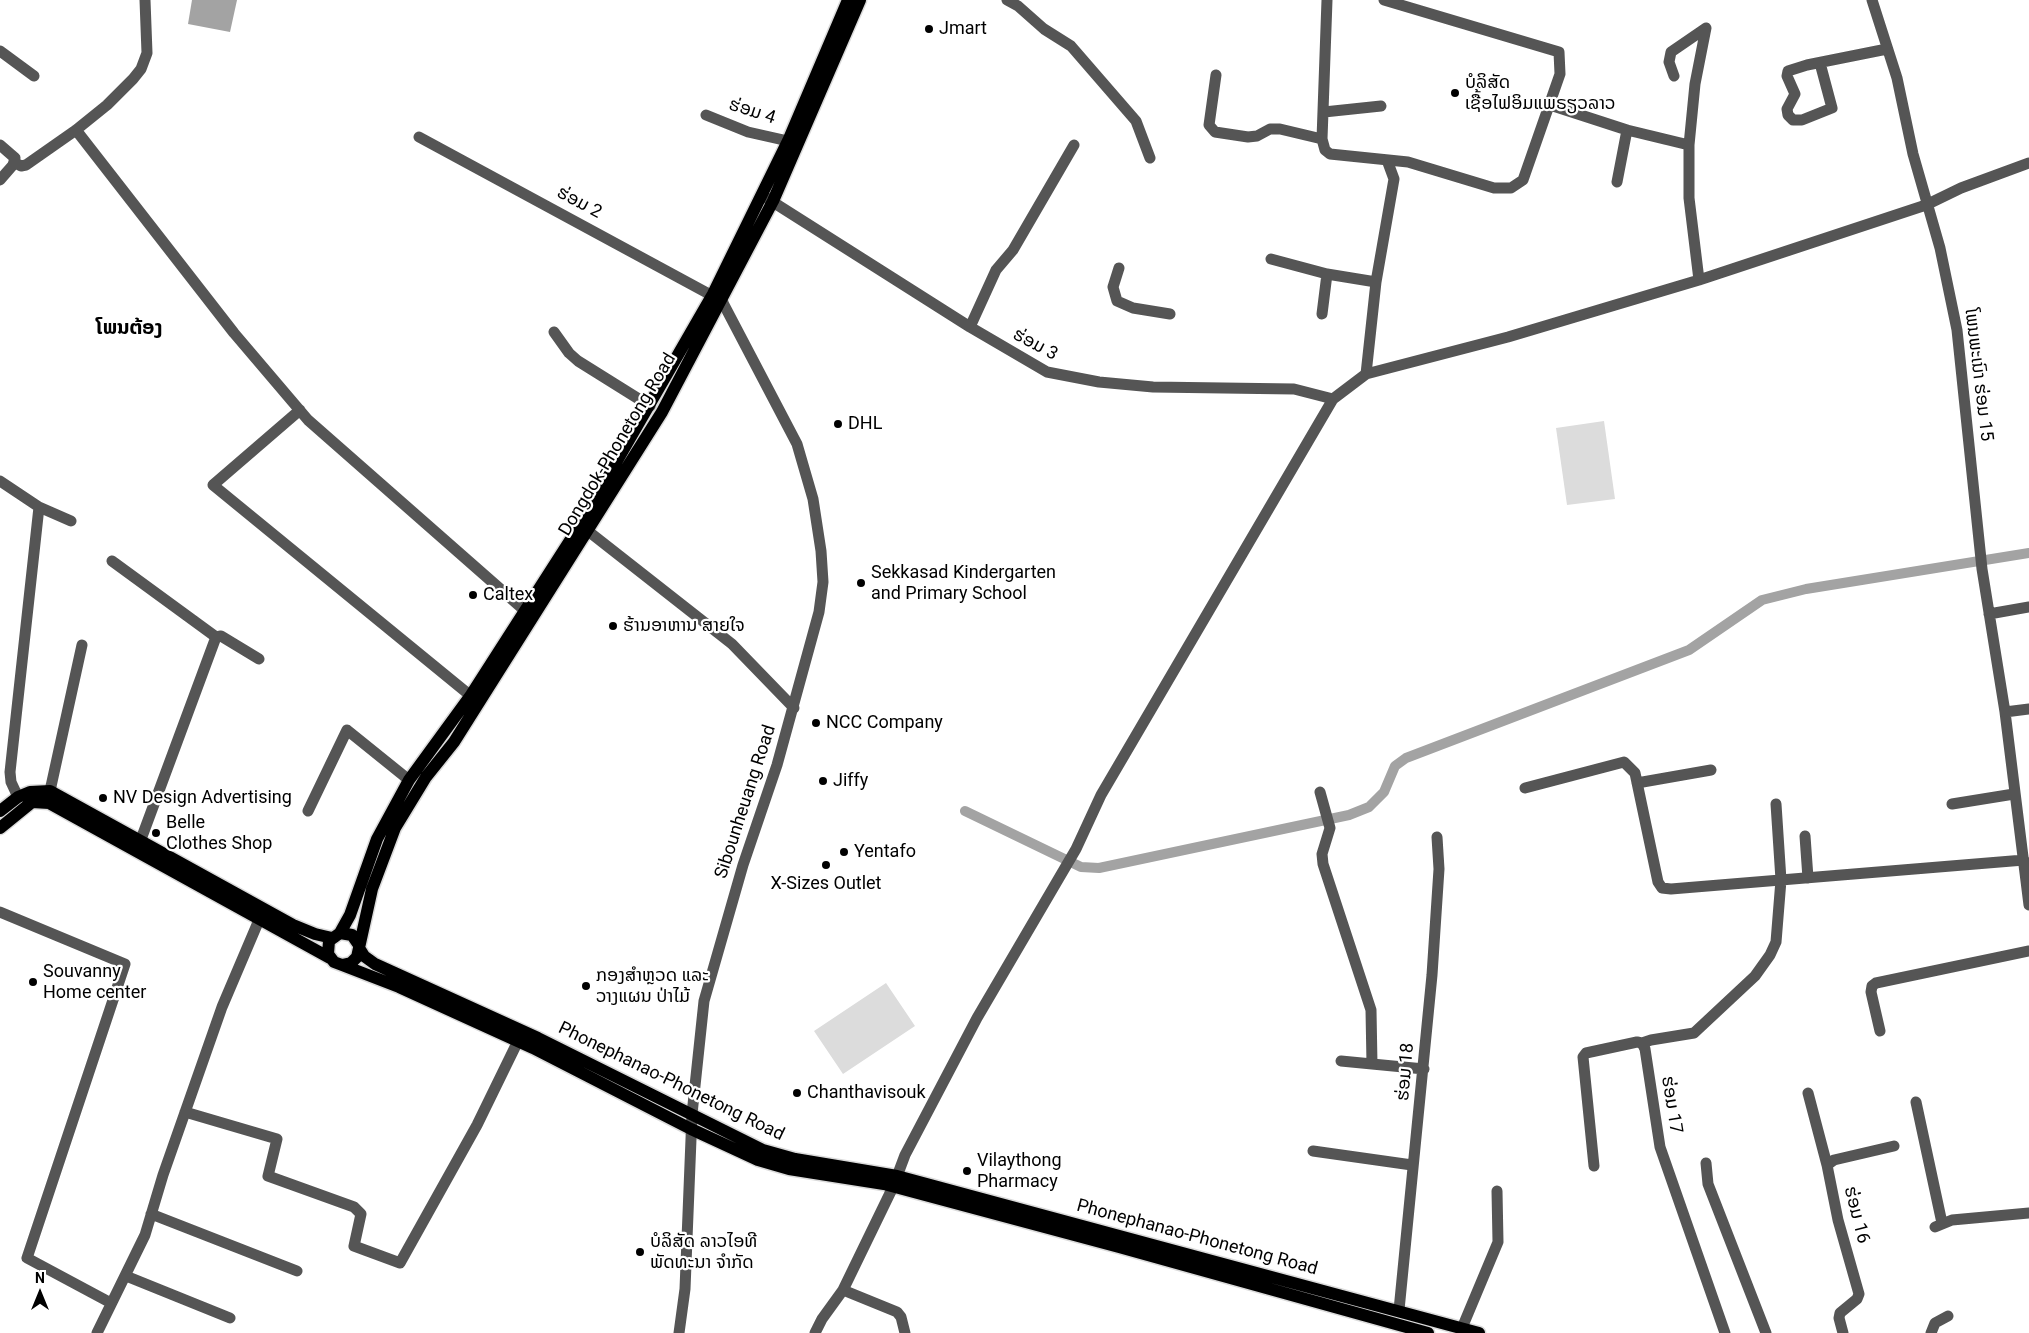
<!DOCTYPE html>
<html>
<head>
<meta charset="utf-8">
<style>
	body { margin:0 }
	#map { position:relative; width:2029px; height:1333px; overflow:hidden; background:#fff; font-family:Roboto,sans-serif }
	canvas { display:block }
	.north { position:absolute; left:15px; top:1268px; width:50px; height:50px; -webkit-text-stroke:4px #fff; paint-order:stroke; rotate:0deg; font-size:14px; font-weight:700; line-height:20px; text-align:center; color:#000 }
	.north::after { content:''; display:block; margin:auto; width:18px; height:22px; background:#000; clip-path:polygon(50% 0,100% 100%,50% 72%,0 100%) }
</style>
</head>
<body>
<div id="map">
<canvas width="2029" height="1333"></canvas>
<div class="north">N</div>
</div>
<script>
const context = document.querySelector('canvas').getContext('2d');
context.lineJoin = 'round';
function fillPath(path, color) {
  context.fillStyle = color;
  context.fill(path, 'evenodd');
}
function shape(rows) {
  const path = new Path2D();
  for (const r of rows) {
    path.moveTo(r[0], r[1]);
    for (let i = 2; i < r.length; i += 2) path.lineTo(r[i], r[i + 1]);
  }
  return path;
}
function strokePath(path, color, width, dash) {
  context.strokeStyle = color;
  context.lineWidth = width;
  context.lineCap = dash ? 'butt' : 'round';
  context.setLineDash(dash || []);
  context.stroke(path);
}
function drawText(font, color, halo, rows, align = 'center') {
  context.font = font + ' Roboto,"Noto Sans Lao",sans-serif';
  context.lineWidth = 4.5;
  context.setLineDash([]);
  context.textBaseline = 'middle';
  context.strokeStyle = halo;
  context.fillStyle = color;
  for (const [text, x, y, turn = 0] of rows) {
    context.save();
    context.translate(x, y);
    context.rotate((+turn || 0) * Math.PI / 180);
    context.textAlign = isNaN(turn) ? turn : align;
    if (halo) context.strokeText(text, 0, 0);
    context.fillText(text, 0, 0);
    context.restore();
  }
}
fillPath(shape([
	[1604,421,1615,499,1567,505,1556,428],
	[886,983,915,1026,843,1074,814,1031]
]), '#dcdcdc');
fillPath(shape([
	[192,0,237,0,230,32,188,24]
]), '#a3a3a3');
strokePath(shape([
	[965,811,1081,867,1099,868,1349,815,1369,807,1384,792,1395,766,1406,758,1689,650,1762,600,1806,589,2029,553]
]), '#a3a3a3', 10);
const major = shape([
	[0,811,18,797,30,792,50,791,293,925,315,934,332,938],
	[0,828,32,802,49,803,330,958],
	[340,933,350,915,377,839,409,780,471,695,580,525,713,294,788,141,848,0],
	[359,945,352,935,340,933,329,941,328,954,334,962,342,965,351,963,357,957,372,889,395,828,426,777,454,742,662,412,773,201,860,0],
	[359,948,364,956,375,964,538,1038,763,1150,795,1159,897,1176,1479,1333],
	[342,965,399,987,533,1048,691,1129,758,1160,789,1169,884,1184,1119,1247,1428,1333]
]);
strokePath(major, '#dbdbdb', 15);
strokePath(shape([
	[1007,0,1018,6,1044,29,1071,46,1136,121,1150,158],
	[1327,0,1322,139,1325,150,1330,154,1408,162,1494,188,1511,188,1523,180,1560,74,1559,52,1384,0],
	[1872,0,1897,78,1913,154,1940,248,1957,330,1982,569,2005,712,2029,905],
	[0,51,34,76],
	[1820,63,1832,108,1802,120,1793,120,1788,115,1787,109,1795,94,1787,76,1788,71,1807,65,1887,49],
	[1216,75,1209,125,1215,132,1248,137,1257,136,1270,129,1280,129,1322,139],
	[1674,76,1669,62,1671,52,1706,28],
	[1550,105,1627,130,1689,145],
	[1324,112,1381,106],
	[706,115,748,132,788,141],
	[76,130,234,333,308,420,531,616],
	[419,137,722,301,797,444,813,499,821,551,823,582,819,612,777,765,743,865,704,1001,692,1114,685,1289,679,1333],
	[0,145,15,158,13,165,0,180],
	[14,162,21,166,26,165,76,130,107,105,133,79,141,69,147,53,145,0],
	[1617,182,1627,130],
	[765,197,970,327,1047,372,1099,382,1153,387,1294,389,1333,399],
	[1271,259,1327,274,1376,282],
	[1119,268,1113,287,1117,301,1133,308,1170,314],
	[1699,280,1689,198,1689,145,1695,84,1706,28],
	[1322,314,1327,274],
	[970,327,996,270,1013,250,1074,145],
	[554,332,569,353,578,361,650,406],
	[1366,374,1376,282,1394,179,1387,160],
	[300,410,213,485,477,701],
	[0,481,39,507,71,521],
	[588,531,732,644,794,708],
	[112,561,216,637,221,636,259,659],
	[1989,614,2029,607],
	[2005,712,2029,709],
	[1637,783,1711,770],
	[1525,788,1624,762,1635,773,1658,882,1662,888,1671,889,2024,860],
	[1320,792,1330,828,1322,854,1323,864,1371,1010,1372,1064],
	[18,797,11,782,10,772,39,507],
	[48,800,82,645],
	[1952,804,2014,794],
	[308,811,347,730,409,780],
	[1805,836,1808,878],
	[140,842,216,637],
	[0,912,125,964,27,1258,111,1303],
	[1880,1031,1871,992,1872,986,1876,983,2029,951],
	[1642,1043,1651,1040,1694,1033,1755,976,1770,955,1776,942,1781,880,1776,804],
	[1341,1061,1424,1069],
	[1808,1093,1827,1165],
	[1916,1102,1942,1223],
	[185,1112,277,1139,268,1176,354,1207,361,1214,354,1246,400,1263,477,1125,518,1041],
	[1313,1151,1412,1165],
	[1706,1163,1708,1184,1766,1333],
	[1594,1166,1583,1057,1586,1053,1637,1042,1642,1043,1645,1049,1660,1147,1725,1333],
	[151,1214,297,1271],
	[1935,1227,1952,1220,2029,1213],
	[126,1276,230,1318],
	[1399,1310,1432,975,1439,869,1437,837],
	[1462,1328,1498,1242,1497,1191],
	[97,1333,145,1235,163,1175,222,1007,259,920],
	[815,1333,822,1319,843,1290],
	[905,1333,901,1317,897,1312,843,1290,893,1187,905,1155,977,1018,1076,849,1101,795,1333,399,1366,374,1508,337,1699,280,1926,205,1961,188,2029,163],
	[1843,1333,1839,1318,1840,1313,1857,1299,1859,1294,1838,1220,1827,1165,1834,1160,1894,1146],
	[1931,1333,1935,1323,1948,1316]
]), '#555', 11);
strokePath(major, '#000', 12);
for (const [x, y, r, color] of [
	[929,29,5,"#000"],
	[1455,93,5,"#000"],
	[838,424,5,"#000"],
	[861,583,5,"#000"],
	[473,595,5,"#000"],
	[613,626,5,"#000"],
	[816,723,5,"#000"],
	[823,781,5,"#000"],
	[103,798,5,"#000"],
	[156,833,5,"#000"],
	[844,852,5,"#000"],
	[826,865,5,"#000"],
	[33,982,5,"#000"],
	[586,986,5,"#000"],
	[797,1093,5,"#000"],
	[967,1171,5,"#000"],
	[640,1252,5,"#000"]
]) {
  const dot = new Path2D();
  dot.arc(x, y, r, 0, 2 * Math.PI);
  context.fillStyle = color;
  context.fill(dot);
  strokePath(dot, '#fff', 2);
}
drawText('18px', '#000', '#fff', [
	["Jmart",939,29],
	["ບໍລິສັດ",1465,83],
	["ເຊື້ອໄຟອິມແພຣຽວລາວ",1465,104],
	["DHL",848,424],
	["Sekkasad Kindergarten",871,573],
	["and Primary School",871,594],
	["Caltex",483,595],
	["ຮ້ານອາຫານ ສາຍໃຈ",623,626],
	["NCC Company",826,723],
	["Jiffy",833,781],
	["NV Design Advertising",113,798],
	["Belle",166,823],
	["Clothes Shop",166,844],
	["Yentafo",854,852],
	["X-Sizes Outlet",826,884,"center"],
	["Souvanny",43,972],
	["Home center",43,993],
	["ກອງສໍາຫຼວດ ແລະ",596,976],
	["ວາງແຜນ ປ່າໄມ້",596,997],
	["Chanthavisouk",807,1093],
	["Vilaythong",977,1161],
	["Pharmacy",977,1182],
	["ບໍລິສັດ ລາວໄອທີ",650,1242],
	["ພັດທະນາ ຈຳກັດ",650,1263]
], 'left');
drawText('18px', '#000', '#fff', [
	["ຮ່ອມ 4",752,112,18],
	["ຮ່ອມ 2",579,203,28],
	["ຮ່ອມ 3",1035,345,28],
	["ໂພນພະເນົາ ຮ່ອມ 15",1978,375,83],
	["Dongdok-Phonetong Road",618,445,-59],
	["Sibounheuang Road",746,802,-72],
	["ຮ່ອມ 18",1406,1072,-85],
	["Phonephanao-Phonetong Road",671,1082,26],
	["ຮ່ອມ 17",1671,1105,81],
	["ຮ່ອມ 16",1856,1215,76],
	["Phonephanao-Phonetong Road",1197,1238,15]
]);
drawText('bold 20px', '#000', '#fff', [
	["ໂພນຕ້ອງ",129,329]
]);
</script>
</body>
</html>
